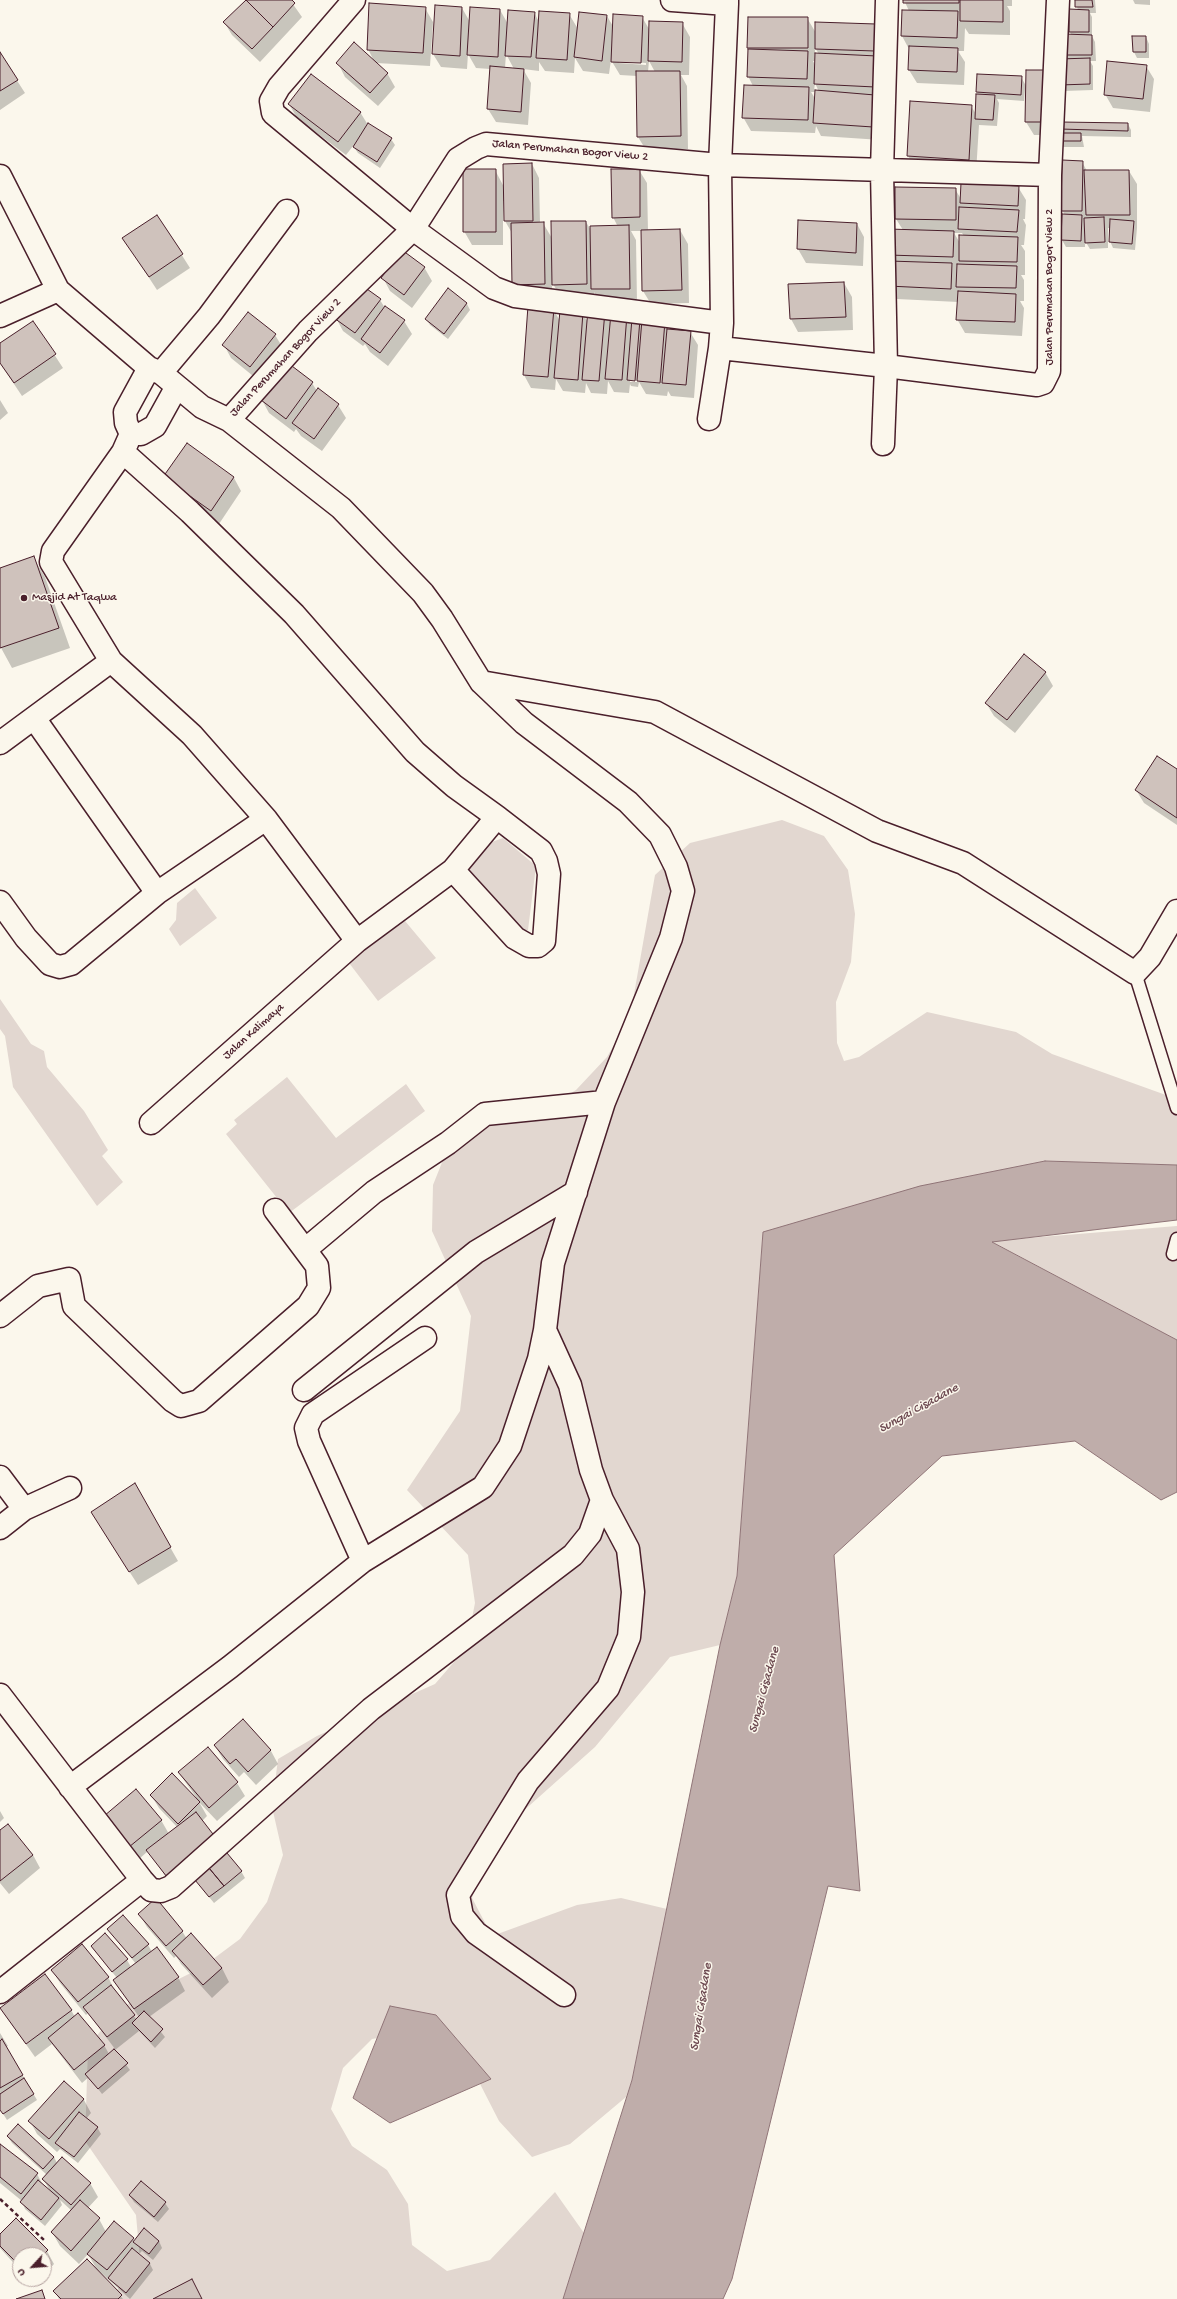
<!DOCTYPE html>
<html>
<head>
<meta charset="utf-8">
<style>
	body { margin:0 }
	#map { position:relative; width:1177px; height:2299px; overflow:hidden; background:#fbf7ec; font-family:"Gochi Hand",sans-serif }
	canvas { display:block }
	.north { position:absolute; left:12px; top:2247px; width:40px; height:40px; box-sizing:border-box; background:#fbf7ec; border:1px solid #b4a19f; border-radius:50%; rotate:244deg; font-size:11px; font-weight:700; line-height:16px; text-align:center; color:#4a1f2b }
	.north::after { content:''; display:block; margin:auto; width:14px; height:18px; background:#4a1f2b; clip-path:polygon(50% 0,100% 100%,50% 72%,0 100%) }
</style>
</head>
<body>
<div id="map">
<canvas width="1177" height="2299"></canvas>
<div class="north">U</div>
</div>
<script>
const context = document.querySelector('canvas').getContext('2d');
context.lineJoin = 'round';
function fillPath(path, color) {
  context.fillStyle = color;
  context.fill(path, 'evenodd');
}
function shape(rows) {
  const path = new Path2D();
  for (const r of rows) {
    path.moveTo(r[0], r[1]);
    for (let i = 2; i < r.length; i += 2) path.lineTo(r[i], r[i + 1]);
  }
  return path;
}
function strokePath(path, color, width, dash) {
  context.strokeStyle = color;
  context.lineWidth = width;
  context.lineCap = dash ? 'butt' : 'round';
  context.setLineDash(dash || []);
  context.stroke(path);
}
function drawText(font, color, halo, rows, align = 'center') {
  context.font = font + ' "Gochi Hand",sans-serif';
  context.lineWidth = 3;
  context.setLineDash([]);
  context.textBaseline = 'middle';
  context.strokeStyle = halo;
  context.fillStyle = color;
  for (const [text, x, y, turn = 0] of rows) {
    context.save();
    context.translate(x, y);
    context.rotate((+turn || 0) * Math.PI / 180);
    context.textAlign = isNaN(turn) ? turn : align;
    if (halo) context.strokeText(text, 0, 0);
    context.fillText(text, 0, 0);
    context.restore();
  }
}
fillPath(shape([
	[782,820,824,836,848,870,855,914,851,962,836,1002,837,1043,844,1061,859,1057,927,1012,1016,1032,1052,1054,1177,1099,1177,1165,1045,1161,763,1232,737,1576,720,1645,670,1657,595,1747,511,1822,485,1860,472,1898,492,1936,577,1905,621,1898,667,1909,632,2080,626,2097,570,2144,532,2157,499,2121,457,2039,413,2032,372,2039,343,2068,331,2109,352,2146,387,2170,408,2204,412,2245,447,2271,490,2260,555,2192,584,2233,563,2299,110,2299,140,2260,136,2215,85,2141,88,2047,118,2009,201,1968,240,1939,267,1902,283,1855,272,1807,278,1759,317,1736,435,1684,466,1648,475,1603,468,1555,407,1490,460,1411,471,1316,432,1231,433,1185,451,1140,490,1113,537,1114,576,1090,607,1057,630,1017,655,875,690,843],
	[503,838,536,866,528,930,522,930,468,871,486,844],
	[195,888,217,918,180,946,169,929,176,920,177,903],
	[400,915,436,958,378,1001,346,959],
	[0,999,31,1044,44,1051,47,1067,84,1111,108,1150,102,1156,123,1182,97,1206,13,1087,5,1036,0,1029],
	[287,1077,336,1138,406,1084,425,1111,289,1213,226,1134,237,1124,234,1120],
	[1177,1226,1177,1340,991,1241]
]), '#e2d7d0');
const water = shape([
	[1045,1161,1177,1165,1177,1220,992,1242,1177,1340,1177,1492,1161,1500,1075,1441,942,1456,834,1555,860,1891,828,1886,732,2279,723,2299,563,2299,632,2080,720,1645,737,1576,763,1232,920,1186,1045,1161],
	[390,2006,436,2015,491,2079,390,2123,353,2098,390,2006]
]);
fillPath(water, '#bfadaa');
strokePath(water, '#907477', 1);
fillPath(shape([
	[246,0,290,0,302,17,260,62,232,35,224,22],
	[904,0,1012,0,1012,6,1007,6,1010,11,1010,35,969,34,965,28,964,51,958,51,965,62,964,85,917,83,909,70,909,49,902,36,903,11,909,11],
	[1076,0,1095,0,1096,13,1090,13,1092,17,1092,36,1095,42,1096,61,1090,61,1093,66,1093,90,1064,91,1068,60,1065,54,1072,36,1070,32,1078,11],
	[1133,0,1150,0,1150,5,1135,4],
	[425,8,433,22,430,66,376,63,387,73,395,87,378,106,345,77,338,63,374,61,368,49],
	[462,8,470,22,500,10,508,24,534,12,539,22,569,14,578,29,607,16,614,28,642,17,649,29,682,23,690,37,689,75,681,75,687,86,688,149,646,150,638,137,637,76,620,75,611,60,609,74,583,71,575,58,574,73,545,71,539,62,539,71,523,69,531,83,528,125,496,122,488,109,490,69,476,68,468,54,467,69,441,67,433,54],
	[506,54,514,69,505,68],
	[619,61,646,63,646,65,619,63],
	[649,61,655,72,648,72],
	[807,18,816,33,875,25,881,140,821,136,816,126,815,133,751,131,743,117,753,86,748,76,750,50,748,47],
	[815,48,819,54,815,54],
	[813,61,816,61,816,66,814,63],
	[815,83,819,92,814,91],
	[811,92,816,92,816,100],
	[1146,37,1149,44,1149,58,1137,58,1134,52],
	[0,54,25,93,0,110],
	[1146,66,1154,79,1150,112,1113,108,1105,94],
	[978,76,1021,77,1054,135,1034,135,1026,122,1027,89,1025,89,1024,101,997,99,999,103,997,126,979,125,976,173,916,169,908,156,971,106,976,114],
	[289,104,360,112,368,125,391,139,395,145,380,168,358,153,353,146,346,155,297,118],
	[1128,124,1131,130,1131,137,1082,136,1084,147,1063,147,1059,141,1063,134,1061,129],
	[1082,162,1087,171,1129,171,1137,184,1137,228,1135,250,1113,248,1110,241,1111,228,1108,228,1108,248,1090,249,1085,241,1085,247,1066,247,1062,240,1063,215,1065,215,1062,210],
	[532,164,539,178,540,223,543,223,553,240,586,222,592,232,618,227,613,217,639,170,647,183,648,231,680,230,688,244,689,303,651,304,643,291,642,231,631,231,636,240,637,302,600,302,594,292,595,298,561,298,552,282,552,297,513,284,512,233,505,221,505,201,503,201,503,245,472,245,464,231,495,170,504,187],
	[1018,187,1026,200,1025,219,1023,219,1026,225,1024,245,1021,245,1025,251,1025,275,1021,275,1024,280,1024,301,1020,301,1024,308,1022,336,965,333,957,319,958,302,897,299,889,286,889,255,903,230,896,219,955,189,961,199],
	[954,233,962,233,964,236,960,243],
	[157,216,190,268,157,290,123,238],
	[799,221,857,224,864,237,863,266,806,263,798,249],
	[424,267,432,281,412,308,390,291,383,278],
	[844,283,852,297,853,330,798,332,791,319],
	[448,289,467,304,470,310,448,339,430,325,426,319],
	[380,300,385,308,404,321,412,334,388,366,370,352,365,344,363,346,343,331,336,318],
	[553,309,560,321,582,313,588,322,604,311,611,323,626,315,632,325,639,320,643,325,664,322,669,330,690,332,698,345,694,398,671,396,668,391,667,396,646,394,639,382,640,380,630,380,630,382,639,382,638,387,631,386,630,384,629,393,614,392,608,381,607,394,591,393,586,383,585,393,563,391,556,379,555,390,531,388,524,375],
	[33,322,63,368,22,396,0,363,0,344],
	[275,335,283,348,258,380,231,358,224,345],
	[312,383,317,391,338,405,346,418,322,451,301,436,296,429,294,432,269,413,262,400],
	[0,400,8,413,0,420],
	[187,445,234,478,241,491,219,524,172,490],
	[33,557,45,577,70,648,12,668,0,646,0,569],
	[1045,672,1053,686,1015,733,994,716,986,703],
	[1177,770,1177,825,1144,803,1136,790],
	[142,1498,178,1561,138,1585,100,1526],
	[243,1720,271,1751,278,1764,256,1785,244,1772,239,1777,223,1759,215,1746],
	[208,1748,237,1783,245,1796,217,1821,199,1802,207,1816,202,1821,175,1890,148,1851,138,1860,113,1829,161,1820,169,1834,177,1827,159,1808,151,1795,195,1798,196,1797,179,1773],
	[0,1811,4,1818,0,1822],
	[0,1831,33,1855,40,1868,9,1894,0,1883],
	[241,1871,245,1878,214,1903,200,1886],
	[139,1914,182,1931,187,1939,191,1934,222,1968,229,1982,212,1998,181,1964,176,1956,174,1958,147,1927],
	[108,1929,148,1945,152,1952,178,1977,185,1991,149,2017,165,2037,155,2048,139,2031,115,2050,130,2070,102,2094,89,2077,82,2083,52,2044,35,2057,1,2009,71,2010,75,2017,104,2045,109,2054,115,2049,88,2013,86,2015,60,1983,52,1970,108,1977,115,1991,137,2020,139,2017,114,1980,117,1978,92,1947,127,1960,131,1967,136,1964],
	[0,2033,8,2046,6,2047,37,2100,7,2120,0,2109],
	[64,2082,84,2100,91,2113,86,2119,97,2127,101,2134,78,2163,60,2149,57,2152,37,2134,30,2121],
	[8,2137,54,2157,57,2163,90,2183,98,2197,87,2209,99,2219,106,2232,133,2239,135,2242,144,2230,159,2241,162,2248,153,2260,142,2251,138,2255,150,2264,153,2270,130,2299,98,2270,123,2299,59,2299,55,2292,96,2268,88,2254,79,2264,60,2246,52,2232,72,2211,60,2200,62,2205,45,2226,25,2209,22,2201,0,2183,0,2145,37,2174,44,2187,51,2192,43,2179,47,2175,12,2143],
	[141,2182,165,2203,169,2209,158,2222,134,2202,130,2196],
	[0,2235,47,2251,54,2264,44,2275,44,2255,20,2255,20,2270,0,2248],
	[29,2279,40,2279,34,2284]
]), '#0003');
const building = shape([
	[246,0,273,27,252,49,223,22,246,0],
	[246,0,292,0,295,3,273,27,246,0],
	[903,0,959,0,959,3,903,3,903,0],
	[960,0,1003,0,1003,22,960,21,960,0],
	[1075,0,1092,0,1093,7,1075,7,1075,0],
	[369,3,426,7,423,53,367,50,369,3],
	[435,5,462,7,460,56,432,54,435,5],
	[470,7,500,9,498,57,467,55,470,7],
	[1069,9,1089,10,1089,32,1069,32,1069,9],
	[508,10,535,12,531,57,505,56,508,10],
	[902,10,958,11,957,38,901,36,902,10],
	[539,11,570,13,567,60,536,58,539,11],
	[579,12,607,15,602,61,574,57,579,12],
	[613,14,643,16,641,63,611,62,613,14],
	[748,17,808,17,808,48,747,48,748,17],
	[649,21,683,22,682,62,648,61,649,21],
	[815,22,876,24,875,51,815,49,815,22],
	[1064,34,1092,35,1092,55,1064,55,1064,34],
	[1132,36,1146,36,1146,52,1133,52,1132,36],
	[354,42,388,73,370,93,336,63,354,42],
	[909,46,958,48,957,72,908,70,909,46],
	[748,49,808,51,807,79,747,77,748,49],
	[0,52,18,80,0,91,0,52],
	[815,53,877,56,875,87,814,84,815,53],
	[1090,58,1090,84,1059,85,1059,59,1090,58],
	[1107,61,1147,65,1143,99,1104,95,1107,61],
	[490,66,524,69,521,112,487,109,490,66],
	[1026,70,1047,70,1047,122,1025,122,1026,70],
	[636,71,680,71,681,136,637,137,636,71],
	[311,74,361,112,338,142,288,104,311,74],
	[977,74,1022,76,1021,95,976,92,977,74],
	[744,85,809,87,808,120,742,118,744,85],
	[815,90,875,95,873,127,813,123,815,90],
	[976,94,995,95,993,120,975,119,976,94],
	[910,101,972,105,969,160,907,156,910,101],
	[1060,122,1128,123,1128,131,1060,129,1060,122],
	[368,123,392,138,377,162,353,147,368,123],
	[1059,133,1081,133,1081,141,1058,141,1059,133],
	[1062,160,1083,161,1082,211,1061,211,1062,160],
	[532,163,533,221,504,221,503,164,532,163],
	[463,169,496,169,496,232,463,232,463,169],
	[611,169,640,169,640,217,612,218,611,169],
	[1084,170,1129,170,1130,215,1086,215,1084,170],
	[961,183,1019,186,1018,206,960,203,961,183],
	[895,187,956,188,956,220,895,219,895,187],
	[959,207,1019,210,1017,232,958,229,959,207],
	[1062,214,1082,215,1081,241,1061,240,1062,214],
	[157,215,183,254,149,277,122,238,157,215],
	[1104,217,1105,242,1085,243,1084,218,1104,217],
	[1110,219,1134,221,1132,244,1109,242,1110,219],
	[798,220,857,223,856,253,797,249,798,220],
	[551,221,586,221,587,284,552,285,551,221],
	[544,222,545,284,512,285,511,223,544,222],
	[629,225,630,289,591,289,590,226,629,225],
	[680,229,682,290,642,291,641,230,680,229],
	[888,229,954,231,953,257,888,255,888,229],
	[959,235,1018,237,1017,262,959,261,959,235],
	[402,250,425,267,404,295,381,278,402,250],
	[889,261,952,263,951,289,888,286,889,261],
	[957,264,1017,266,1016,288,956,287,957,264],
	[844,282,846,317,790,319,788,284,844,282],
	[360,284,381,299,355,333,334,318,360,284],
	[448,288,467,303,444,334,425,319,448,288],
	[958,291,1016,294,1015,322,956,320,958,291],
	[385,306,405,320,380,353,361,339,385,306],
	[528,306,554,308,548,377,523,375,528,306],
	[588,309,605,311,599,381,582,380,588,309],
	[560,310,583,312,578,380,554,378,560,310],
	[248,312,276,334,250,367,222,345,248,312],
	[611,313,627,314,622,380,605,379,611,313],
	[632,318,640,319,635,381,627,380,632,318],
	[642,319,665,321,660,383,637,381,642,319],
	[33,321,56,354,14,383,0,363,0,343,33,321],
	[667,329,691,331,686,385,662,383,667,329],
	[288,363,313,382,286,419,261,400,288,363],
	[318,388,339,404,314,439,292,423,318,388],
	[187,443,234,477,211,511,163,477,187,443],
	[34,556,59,628,0,648,0,568,34,556],
	[1024,654,1046,672,1007,720,985,703,1024,654],
	[1157,756,1177,769,1177,818,1135,790,1157,756],
	[135,1483,171,1547,129,1572,91,1512,135,1483],
	[243,1719,271,1750,248,1772,236,1759,230,1764,214,1745,243,1719],
	[208,1747,238,1782,209,1808,178,1772,208,1747],
	[172,1773,200,1802,178,1824,150,1795,172,1773],
	[136,1789,162,1820,129,1847,104,1816,136,1789],
	[196,1812,216,1838,167,1877,146,1850,196,1812],
	[8,1824,33,1855,0,1881,0,1830,8,1824],
	[227,1853,242,1871,224,1886,209,1868,227,1853],
	[209,1868,224,1886,209,1897,195,1880,209,1868],
	[156,1898,183,1931,166,1946,138,1914,156,1898],
	[123,1915,149,1944,132,1958,107,1929,123,1915],
	[105,1933,128,1959,112,1972,91,1946,105,1933],
	[191,1933,222,1968,203,1985,172,1951,191,1933],
	[82,1944,109,1977,78,2002,51,1970,82,1944],
	[157,1947,179,1977,134,2009,113,1980,157,1947],
	[45,1974,72,2010,26,2044,0,2008,45,1974],
	[111,1985,135,2015,107,2037,83,2007,111,1985],
	[144,2011,163,2029,151,2042,132,2023,144,2011],
	[78,2013,105,2045,74,2070,48,2038,78,2013],
	[2,2039,23,2075,0,2088,0,2041,2,2039],
	[114,2049,128,2063,98,2089,85,2074,114,2049],
	[24,2078,34,2094,3,2114,0,2110,0,2094,24,2078],
	[64,2081,84,2099,49,2139,28,2121,64,2081],
	[79,2112,98,2127,74,2157,55,2143,79,2112],
	[18,2124,54,2157,43,2169,7,2136,18,2124],
	[0,2144,38,2173,21,2194,0,2177,0,2144],
	[62,2157,91,2183,71,2205,42,2179,62,2157],
	[38,2180,59,2198,41,2220,20,2202,38,2180],
	[141,2181,166,2202,154,2217,129,2195,141,2181],
	[80,2200,100,2218,71,2251,51,2232,80,2200],
	[16,2218,48,2250,43,2255,20,2255,20,2266,0,2246,0,2234,16,2218],
	[114,2221,134,2238,107,2270,87,2254,114,2221],
	[144,2228,159,2241,149,2254,133,2242,144,2228],
	[132,2248,150,2263,126,2293,108,2278,132,2248],
	[87,2259,122,2295,118,2299,61,2299,53,2291,87,2259],
	[192,2279,202,2299,153,2299,192,2279],
	[42,2290,45,2299,16,2299,42,2290]
]);
fillPath(building, '#cfc2bc');
strokePath(building, '#4a1f2b', 1);
const lane = shape([
	[1135,973,1177,1108],
	[1173,1254,1177,1239]
]);
const street = shape([
	[354,0,279,87,271,101,273,113,413,229,458,159,476,148,486,144,720,165,1050,175],
	[672,0,727,4,727,0],
	[727,4,720,165,722,323,720,348,886,366,1037,385,1043,383,1049,371,1050,175,1058,0],
	[0,176,58,290,149,368,161,373,202,407,229,420,341,508,423,593,442,619,481,682,524,723,628,802,660,835,676,867,683,891,671,938,604,1102,553,1263,545,1330,539,1359,510,1446,483,1487,363,1561,230,1667,70,1787],
	[0,316,58,290],
	[149,368,125,412,126,423,131,434,141,434,155,426,176,388],
	[161,373,209,316,287,211],
	[709,419,720,348],
	[229,420,308,331,413,229,494,288,515,296,722,323],
	[131,434,123,452,53,551,51,562,111,661,192,735,266,819,357,941],
	[883,444,886,366,882,171,887,0],
	[123,452,190,512,294,614,415,752,454,786,497,817,541,851,546,861,549,874,544,941,538,946,529,946,515,938,453,870,497,817],
	[481,682,655,712,877,831,963,863,1135,973,1150,957,1177,911],
	[34,718,157,893],
	[0,743,111,661],
	[0,902,26,938,50,964,60,967,71,964,157,893,266,819],
	[151,1123,357,941,453,870],
	[306,1249,374,1192,448,1143,485,1114,604,1102],
	[0,1316,38,1286,69,1279,74,1306,173,1401,181,1406,199,1401,308,1306,319,1288,317,1266,275,1210],
	[304,1390,476,1252,576,1192],
	[0,1477,24,1509],
	[0,1528,24,1509,70,1488],
	[363,1561,309,1441,306,1428,313,1414,425,1338],
	[0,1695,142,1880,151,1890,161,1891,171,1887,371,1709,573,1555,590,1534,602,1500,591,1470,570,1385,545,1330],
	[0,1992,142,1880],
	[564,1995,476,1933,462,1916,458,1895,528,1781,608,1688,629,1637,633,1592,628,1549,602,1500]
]);
strokePath(lane, '#4a1f2b', 15);
strokePath(street, '#4a1f2b', 25);
strokePath(shape([
	[0,2199,44,2240]
]), '#4a1f2b', 2.5, [4, 3]);
strokePath(lane, '#fbf7ec', 12);
strokePath(street, '#fbf7ec', 22);
for (const [x, y, r, color] of [
	[24,598,4,"#4a1f2b"]
]) {
  const dot = new Path2D();
  dot.arc(x, y, r, 0, 2 * Math.PI);
  context.fillStyle = color;
  context.fill(dot);
  strokePath(dot, '#fbf7ec', 1.5);
}
drawText('12px', '#4a1f2b', '#fbf7ec', [
	["Jalan Perumahan Bogor View 2",570,151,5],
	["Jalan Perumahan Bogor View 2",1050,287,-90],
	["Jalan Perumahan Bogor View 2",286,358,-47],
	["Jalan Kalimaya",254,1032,-42]
]);
drawText('12px', '#4a1f2b', '#fbf7ec', [
	["Masjid At Taqwa",32,598]
], 'left');
drawText('italic 13px', '#6d4a51', '#fbf7ec', [
	["Sungai Cisadane",919,1409,-29],
	["Sungai Cisadane",765,1690,-75],
	["Sungai Cisadane",702,2007,-81]
]);
</script>
</body>
</html>
